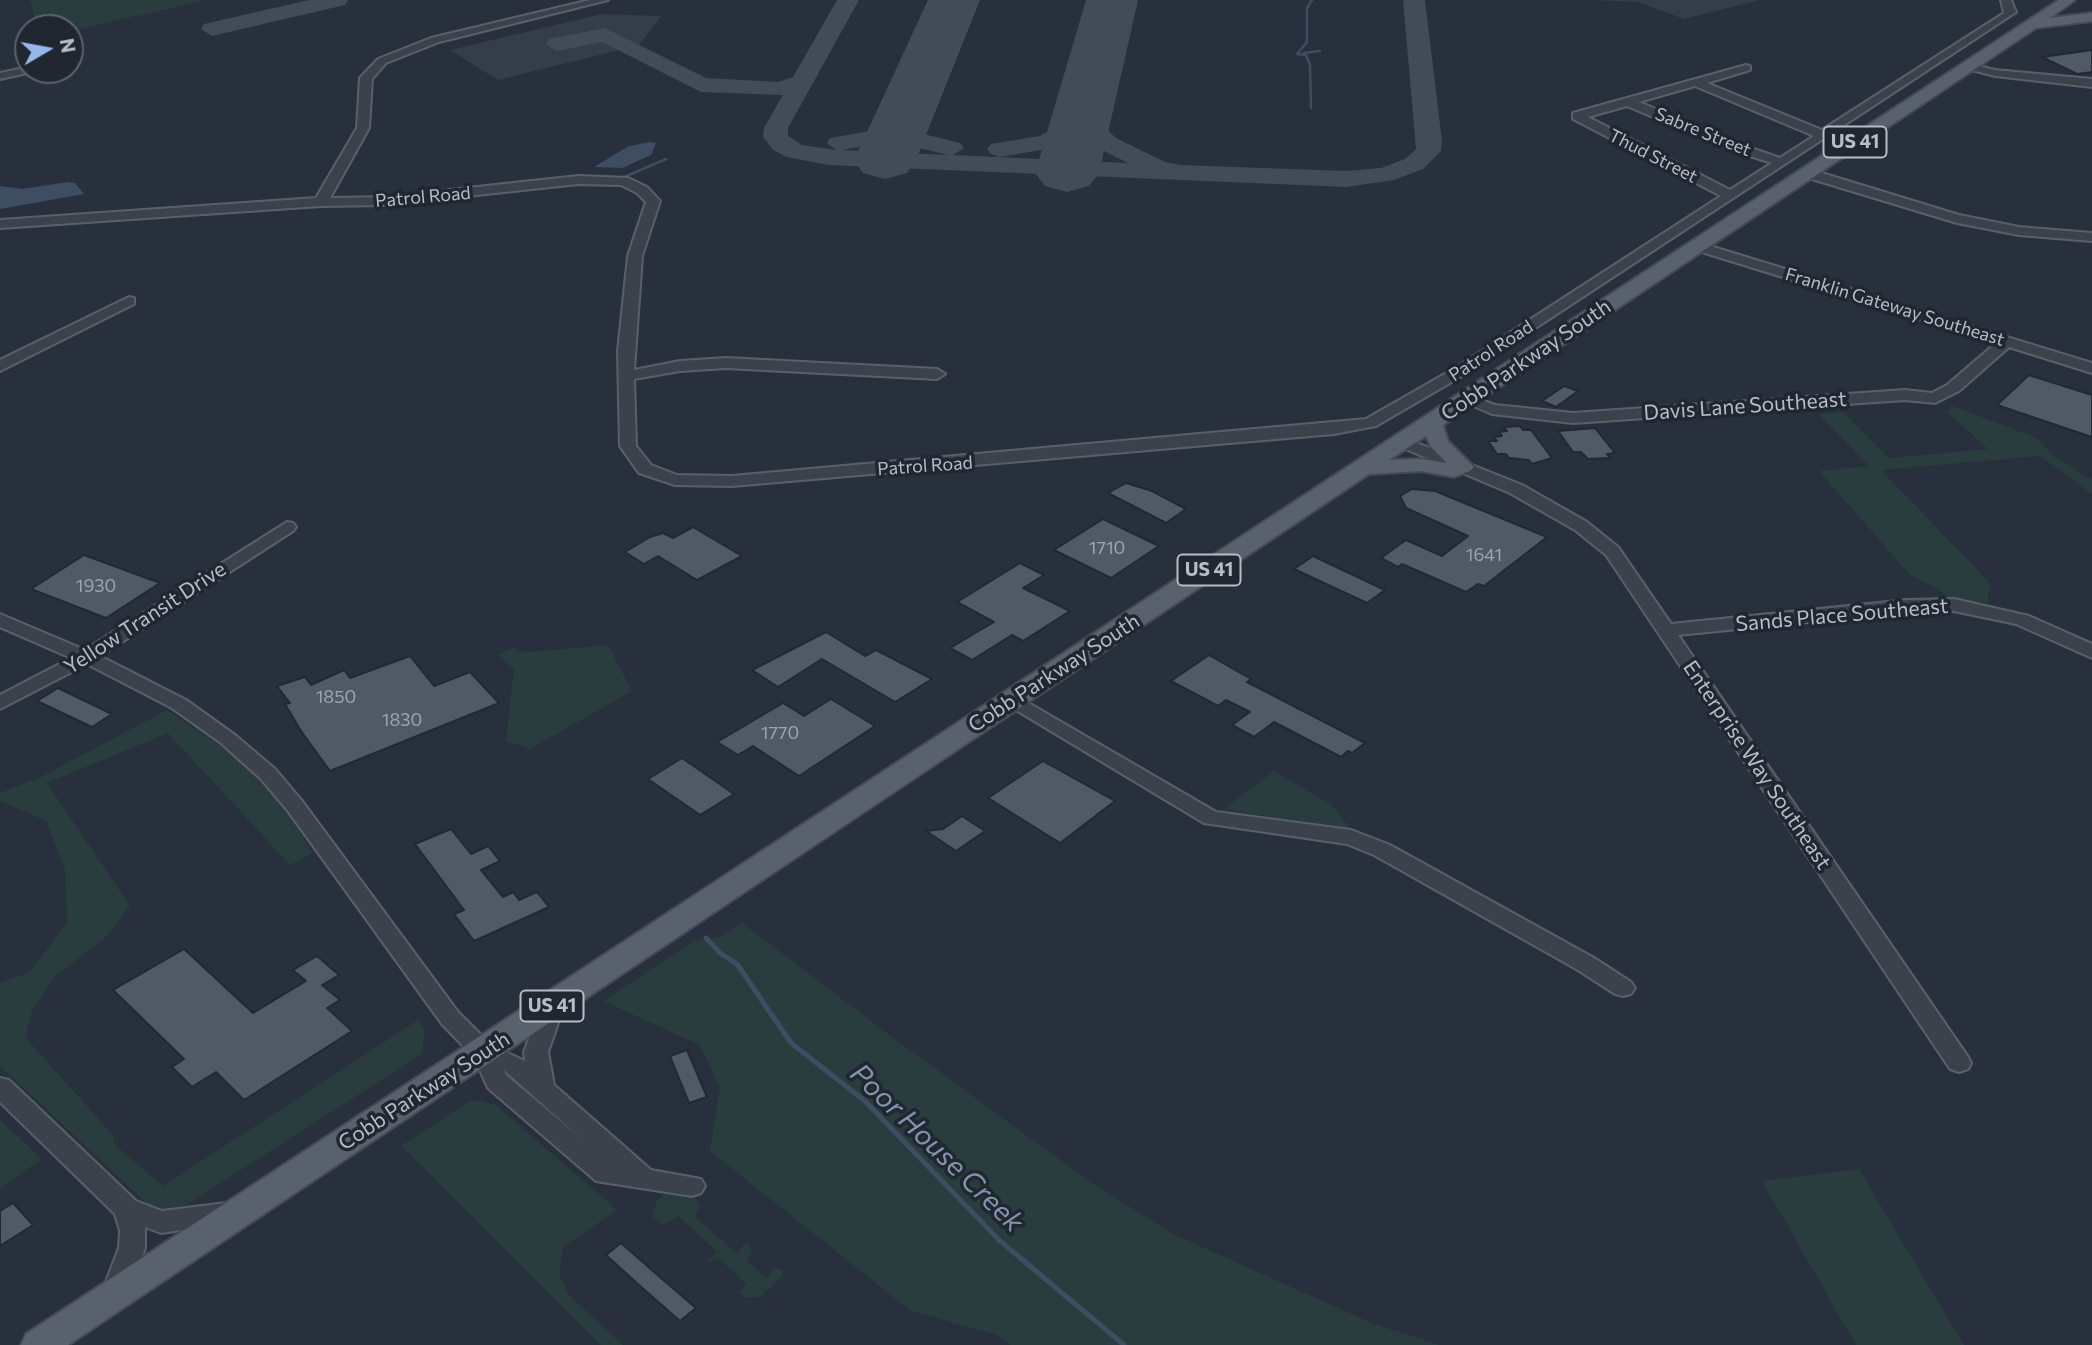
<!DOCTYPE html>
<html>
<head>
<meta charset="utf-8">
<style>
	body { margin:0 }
	#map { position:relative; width:2092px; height:1345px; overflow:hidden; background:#27303c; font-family:Commissioner,sans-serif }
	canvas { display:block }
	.north { position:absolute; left:14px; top:14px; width:70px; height:70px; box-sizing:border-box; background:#202731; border:2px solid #5c636d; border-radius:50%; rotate:80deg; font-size:19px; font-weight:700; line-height:28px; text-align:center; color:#b7bdc7 }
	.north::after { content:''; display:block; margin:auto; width:24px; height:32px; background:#97b7ec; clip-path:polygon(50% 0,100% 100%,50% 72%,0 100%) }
</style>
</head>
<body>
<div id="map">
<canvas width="2092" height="1345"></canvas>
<div class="north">N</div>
</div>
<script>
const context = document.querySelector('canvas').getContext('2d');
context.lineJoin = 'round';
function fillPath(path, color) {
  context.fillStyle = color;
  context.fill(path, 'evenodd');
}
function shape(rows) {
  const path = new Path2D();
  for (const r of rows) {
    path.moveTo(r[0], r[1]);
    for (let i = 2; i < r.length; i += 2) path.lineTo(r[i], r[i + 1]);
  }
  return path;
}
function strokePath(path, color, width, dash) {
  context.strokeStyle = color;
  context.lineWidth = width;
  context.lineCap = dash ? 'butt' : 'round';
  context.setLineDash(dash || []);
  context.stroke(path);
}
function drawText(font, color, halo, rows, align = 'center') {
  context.font = font + ' Commissioner,sans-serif';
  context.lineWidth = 7;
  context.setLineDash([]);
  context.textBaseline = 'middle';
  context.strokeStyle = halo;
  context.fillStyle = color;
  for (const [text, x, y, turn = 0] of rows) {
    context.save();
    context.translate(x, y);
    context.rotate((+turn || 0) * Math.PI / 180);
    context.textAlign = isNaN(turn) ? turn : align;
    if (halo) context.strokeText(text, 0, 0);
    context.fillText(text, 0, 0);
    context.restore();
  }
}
fillPath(shape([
	[1586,0,1760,0,1684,19,1638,2],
	[602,14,661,16,639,45,498,80,450,50]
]), '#353d49');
fillPath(shape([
	[30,0,206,0,70,31,70,28,37,28],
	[1952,406,2037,438,2050,453,2092,480,2092,494,2040,456,1881,470,1990,583,1987,603,1947,598,1939,589,1910,575,1819,471,1869,466,1818,414,1843,412,1889,458,1988,449,1947,412],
	[608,645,632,691,530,749,506,741,514,669,498,655,514,648,519,653],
	[167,710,250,766,286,809,312,853,290,865,168,733,47,783,130,906,105,938,56,975,32,1010,25,1037,113,1135,114,1144,163,1186,418,1020,425,1029,422,1054,175,1212,157,1212,143,1200,0,1066,0,983,30,972,67,923,65,869,46,821,0,801,0,793,41,777],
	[1274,771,1332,805,1350,828,1223,810],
	[742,923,892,1037,1086,1179,1173,1234,1374,1324,1440,1345,1011,1345,998,1335,911,1311,710,1151,720,1087,700,1045,603,1001,695,940,719,937],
	[482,1100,497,1106,617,1210,563,1247,559,1274,569,1295,623,1345,601,1345,401,1146,468,1102],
	[0,1120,42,1159,0,1188],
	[1859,1169,1964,1345,1856,1345,1762,1181],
	[664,1194,696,1199,700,1205,695,1217,738,1254,744,1244,749,1244,752,1251,747,1261,767,1278,773,1268,782,1270,783,1275,760,1297,745,1298,739,1292,746,1283,718,1258,705,1264,717,1251,678,1216,662,1225,652,1217,657,1201]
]), '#2a3d3e');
fillPath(shape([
	[650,142,656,143,651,155,622,168,594,167,629,146],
	[68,182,75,183,84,194,0,209,0,186,22,189]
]), '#3f4d63');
strokePath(shape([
	[1298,53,1307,42,1307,8,1312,0],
	[1304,53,1320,51],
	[1297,54,1306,55,1310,65,1311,108],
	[622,178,666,159]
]), '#3f4d63', 2.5);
strokePath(shape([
	[706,938,720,953,737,964,791,1043,865,1101,999,1240,1124,1345]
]), '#3f4d63', 5);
fillPath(shape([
	[309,0,348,0,345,5,212,36,201,29,204,24,309,0],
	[837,0,859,0,788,128,788,136,802,145,836,150,827,143,830,138,870,131,901,116,910,118,920,133,960,143,964,148,953,155,1128,163,1098,148,1081,128,1074,136,1047,149,1000,157,991,154,987,149,991,144,1040,136,1056,126,1075,105,1084,103,1093,105,1105,128,1116,138,1165,162,1180,165,1346,171,1381,168,1405,159,1416,149,1403,0,1425,0,1442,141,1441,151,1423,169,1394,180,1346,187,828,165,787,157,773,150,763,137,764,128,783,95,701,92,602,42,557,51,546,44,549,39,605,28,706,78,778,82,793,77,837,0],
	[895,137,903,144,948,155,842,150,877,144,895,137]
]), '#424b58');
fillPath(shape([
	[928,0,980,0,916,160,907,173,885,179,863,173,854,160,928,0],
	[1086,0,1138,0,1099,173,1089,186,1067,192,1045,186,1035,173,1086,0]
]), '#424b58');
const building = shape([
	[2092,50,2092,72,2077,74,2042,57,2092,50],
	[2029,375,2092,395,2092,437,1997,405,2029,375],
	[1564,386,1578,391,1556,407,1542,401,1564,386],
	[1520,426,1523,430,1531,430,1552,458,1532,464,1529,460,1509,458,1506,454,1497,454,1488,441,1497,441,1494,437,1502,436,1499,432,1507,431,1504,427,1520,426],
	[1595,428,1615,453,1607,454,1610,458,1588,459,1581,452,1573,452,1558,431,1595,428],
	[1126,483,1152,491,1186,509,1166,523,1108,493,1126,483],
	[1412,489,1435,491,1547,537,1484,586,1478,584,1466,592,1402,564,1398,567,1381,558,1406,540,1442,556,1468,536,1406,508,1400,496,1412,489],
	[1103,519,1159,546,1111,578,1054,550,1103,519],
	[693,527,742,556,697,580,658,556,644,564,625,552,650,537,663,533,673,538,693,527],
	[84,555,160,583,106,618,31,589,84,555],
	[1313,556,1385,590,1367,603,1294,569,1313,556],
	[1020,563,1044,575,1023,588,1070,611,1023,641,1012,635,972,660,950,648,994,622,957,602,1020,563],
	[826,632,865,656,876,650,932,679,895,702,822,659,778,687,752,670,826,632],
	[1209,655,1251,679,1247,682,1365,743,1352,753,1348,751,1341,757,1274,722,1254,737,1232,725,1250,712,1226,700,1218,706,1171,681,1209,655],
	[410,656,434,686,470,672,499,703,330,771,301,731,285,704,290,703,277,686,305,677,311,685,344,670,350,678,410,656],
	[58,688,112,714,92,727,37,701,58,688],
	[831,699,875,726,799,776,753,746,738,755,717,742,783,703,804,716,831,699],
	[682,758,734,794,700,815,648,779,682,758],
	[1043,761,1115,801,1060,843,988,798,1043,761],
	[962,816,985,831,956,851,926,831,943,829,962,816],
	[451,829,471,854,488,846,500,861,481,870,503,897,513,892,519,900,537,892,549,907,474,941,454,914,464,910,415,844,451,829],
	[184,949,253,1013,306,981,293,970,317,956,339,975,322,985,340,1000,327,1008,352,1031,244,1100,216,1072,192,1087,172,1067,184,1059,113,990,184,949],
	[687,1050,707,1097,689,1103,670,1056,687,1050],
	[13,1203,33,1225,0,1246,0,1211,13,1203],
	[621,1243,661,1278,696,1308,680,1321,639,1285,606,1255,621,1243]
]);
fillPath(building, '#505a67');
strokePath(building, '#222933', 2);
const minor = shape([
	[590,0,608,0,439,42,386,63,372,79,369,128,330,198,385,197,578,176,628,178,647,187,660,201,642,256,634,370,680,361,726,358,937,369,945,374,937,379,726,368,680,371,634,379,636,446,651,465,677,475,732,476,1366,419,1457,367,1721,196,1573,119,1573,113,1746,65,1750,66,1750,70,1707,83,1822,130,2004,13,2001,0,2011,0,2016,12,1467,373,1376,426,1334,434,732,486,675,485,639,473,620,446,618,351,628,256,646,202,637,193,621,185,578,184,385,205,321,206,0,228,0,220,316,198,357,128,360,78,378,59,431,38,590,0],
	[1695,86,1814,136,1780,158,1739,144,1639,102,1695,86],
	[1627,106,1731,150,1772,163,1730,190,1588,117,1627,106],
	[1968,63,1995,70,2092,79,2092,87,1995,76,1964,68,1964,64,1968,63],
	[28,67,28,70,34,70,32,72,0,79,0,73,28,67],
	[1802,170,1812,170,1959,215,2019,227,2092,233,2092,241,2019,235,1957,223,1802,176,1802,170],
	[1697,242,2092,363,2092,373,2009,347,1959,391,1935,403,1905,400,1573,423,1492,414,1457,399,1465,394,1495,405,1573,413,1905,390,1932,393,1947,385,1996,343,1692,249,1690,246,1697,242],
	[129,297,134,298,134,304,0,371,0,360,129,297],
	[1402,437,1522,485,1587,522,1618,547,1671,624,1908,600,1954,599,2029,616,2092,644,2092,658,2016,624,1954,611,1908,612,1678,635,1968,1057,1971,1063,1968,1069,1959,1072,1950,1069,1606,555,1575,530,1510,493,1396,445,1396,439,1402,437],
	[287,522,293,523,296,527,293,531,100,656,186,700,235,735,275,769,302,801,458,1012,492,1046,525,1061,524,1052,544,1000,552,997,560,1000,564,1006,548,1052,554,1085,651,1170,701,1179,705,1186,701,1193,692,1196,596,1181,488,1088,474,1057,442,1024,288,811,261,779,221,743,172,708,87,664,0,709,0,695,71,658,0,627,0,614,85,650,287,522],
	[504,1070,584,1141,506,1075,504,1070],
	[1013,694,1216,812,1351,830,1390,845,1594,958,1631,982,1635,988,1631,994,1623,996,1615,994,1578,970,1374,855,1347,844,1204,823,1006,704,1003,700,1013,694],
	[0,1078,9,1080,136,1201,162,1211,226,1203,235,1206,239,1214,235,1222,161,1233,145,1227,145,1248,126,1300,116,1304,106,1300,102,1292,119,1248,120,1231,115,1214,0,1102,0,1078]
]);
const major = shape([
	[2059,0,2075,0,2050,18,2092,13,2092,21,2036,28,1443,425,1448,441,1474,467,1470,471,1454,477,1421,471,1369,474,68,1345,21,1345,26,1334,2059,0],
	[1426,436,1431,447,1447,463,1421,459,1389,460,1426,436]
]);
strokePath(minor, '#59606a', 4);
strokePath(major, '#444b55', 4);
fillPath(minor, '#3b424c');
fillPath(major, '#59616c');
drawText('18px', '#b7bdc7', '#202731', [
	["Sabre Street",1703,132,22],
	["Thud Street",1653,156,27],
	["Patrol Road",423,197,-5],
	["Franklin Gateway Southeast",1895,307,17],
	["Patrol Road",1491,351,-33],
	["Patrol Road",925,466,-4]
]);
drawText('18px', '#9da4af', null, [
	["1710",1107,548],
	["1641",1484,555],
	["1930",96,586],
	["1850",336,697],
	["1830",402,720],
	["1770",780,733]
]);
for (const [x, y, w] of [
	[1855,142,63],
	[1209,570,63],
	[552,1006,63]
]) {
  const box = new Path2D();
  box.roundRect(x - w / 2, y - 15.5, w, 31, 5);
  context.fillStyle = '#202731';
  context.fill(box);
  strokePath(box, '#b7bdc7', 2);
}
drawText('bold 19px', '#b7bdc7', null, [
	["US 41",1855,142],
	["US 41",1209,570],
	["US 41",552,1006]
]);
drawText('21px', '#b7bdc7', '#202731', [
	["Cobb Parkway South",1526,360,-34],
	["Davis Lane Southeast",1745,406,-4],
	["Sands Place Southeast",1842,615,-5],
	["Yellow Transit Drive",145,618,-33],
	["Cobb Parkway South",1054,673,-33],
	["Enterprise Way Southeast",1757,765,56],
	["Cobb Parkway South",424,1091,-33]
]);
drawText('italic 28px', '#8293ab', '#202731', [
	["Poor House Creek",937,1148,44]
]);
</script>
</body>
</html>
